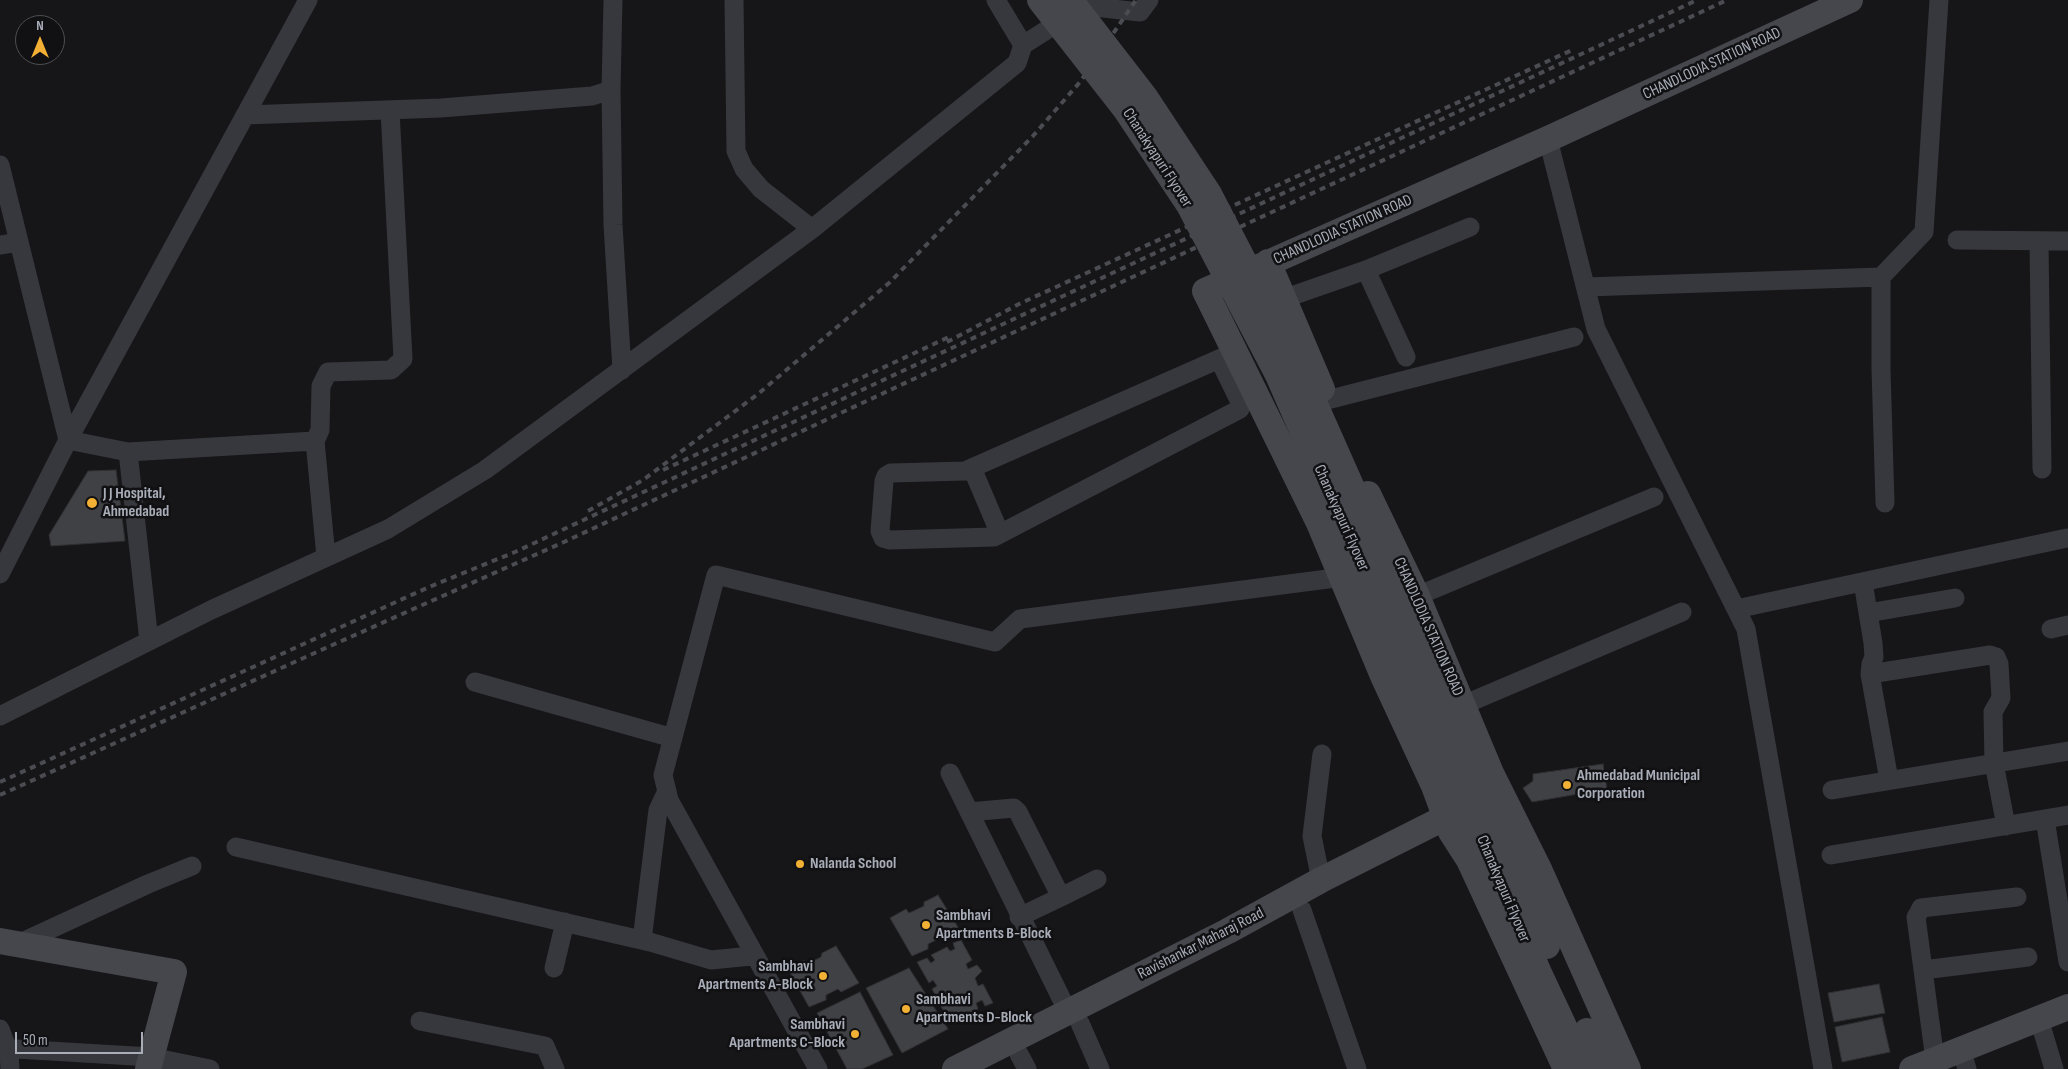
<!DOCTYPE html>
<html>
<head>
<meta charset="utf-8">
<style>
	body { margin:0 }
	#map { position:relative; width:2068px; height:1069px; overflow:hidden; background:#161618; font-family:"Sofia Sans Condensed",sans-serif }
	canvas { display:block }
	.north { position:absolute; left:15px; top:15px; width:50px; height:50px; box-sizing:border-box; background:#111113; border:1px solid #4d4f55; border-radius:50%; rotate:0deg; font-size:14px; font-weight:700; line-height:20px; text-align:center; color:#a8adb8 }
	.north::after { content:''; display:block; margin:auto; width:18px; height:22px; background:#f2b134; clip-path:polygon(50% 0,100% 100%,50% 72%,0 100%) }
	.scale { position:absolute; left:15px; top:1032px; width:128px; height:22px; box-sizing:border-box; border:2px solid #a8adb8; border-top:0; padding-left:6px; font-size:15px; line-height:18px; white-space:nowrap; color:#a8adb8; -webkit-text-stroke:4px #111113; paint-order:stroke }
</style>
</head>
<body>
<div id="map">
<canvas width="2068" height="1069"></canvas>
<div class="north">N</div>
<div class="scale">50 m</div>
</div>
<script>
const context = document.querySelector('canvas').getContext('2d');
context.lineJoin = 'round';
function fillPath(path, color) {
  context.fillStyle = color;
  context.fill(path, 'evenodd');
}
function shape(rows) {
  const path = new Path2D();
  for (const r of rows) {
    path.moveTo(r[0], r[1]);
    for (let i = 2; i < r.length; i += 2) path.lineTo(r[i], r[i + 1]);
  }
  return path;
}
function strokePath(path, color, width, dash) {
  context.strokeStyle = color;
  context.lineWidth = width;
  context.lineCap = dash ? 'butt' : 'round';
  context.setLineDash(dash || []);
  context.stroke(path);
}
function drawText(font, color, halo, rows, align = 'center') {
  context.font = font + ' "Sofia Sans Condensed",sans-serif';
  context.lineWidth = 5;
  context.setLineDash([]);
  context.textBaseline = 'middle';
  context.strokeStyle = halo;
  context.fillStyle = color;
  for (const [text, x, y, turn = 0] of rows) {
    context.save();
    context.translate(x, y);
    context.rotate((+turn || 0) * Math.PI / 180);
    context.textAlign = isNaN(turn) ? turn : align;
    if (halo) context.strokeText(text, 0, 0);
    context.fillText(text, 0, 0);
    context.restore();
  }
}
const building = shape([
	[116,470,125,541,51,546,49,535,88,471,116,470],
	[1603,764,1607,789,1532,802,1523,788,1533,781,1533,774,1603,764],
	[938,895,961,932,943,941,940,938,928,944,928,949,912,956,890,918,906,909,909,913,924,906,924,902,938,895],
	[961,940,972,960,966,964,968,969,977,965,982,971,975,978,978,986,983,984,993,1003,985,1006,982,1000,976,1003,978,1009,964,1017,961,1012,953,1014,957,1019,949,1023,941,1006,946,1005,943,997,938,1000,932,989,937,986,933,980,929,983,917,962,927,958,931,963,935,960,931,955,947,947,950,951,955,949,953,943,961,940],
	[836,946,859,983,841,992,838,989,826,995,826,1000,809,1007,788,969,804,960,807,964,821,957,822,953,836,946],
	[909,968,948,1029,902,1053,866,988,909,968],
	[1879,984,1885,1013,1834,1022,1828,993,1879,984],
	[860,992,893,1055,862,1069,847,1069,817,1013,860,992],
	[1882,1017,1890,1052,1842,1062,1835,1027,1882,1017]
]);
fillPath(building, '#404145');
strokePath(building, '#303034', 1);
strokePath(shape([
	[734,0,736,151,744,169,761,189,812,229],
	[1085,6,1140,12,1149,0],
	[1023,45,1067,17],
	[611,90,613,225,622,370],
	[245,115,441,108,592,96,611,90,613,0],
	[1548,139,1596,329,1746,629,1823,1069],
	[0,165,68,440,128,452,149,641],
	[1957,240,2068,241],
	[2039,241,2042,469],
	[0,245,19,242],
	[1881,277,1881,369,1885,503],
	[1586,287,1881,277,1924,232,1939,0],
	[1283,299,1366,270],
	[1406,357,1366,270,1470,227],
	[1219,359,1241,404,1240,409,994,537,890,540,883,538,880,531,884,481,886,476,891,473,965,471,1235,352],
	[1327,400,1574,337],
	[315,441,326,557],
	[128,452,315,441,320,430,321,386,328,372,391,370,403,359,390,110],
	[972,468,1000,534],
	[0,574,68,440,308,0],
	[1863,582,1873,643,1874,657,1871,664,1870,674,1889,780],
	[1417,596,1654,497],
	[1736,609,2067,538],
	[1868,613,1955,598],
	[2051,629,2068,625],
	[1870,674,1990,655,1996,657,1999,664,2001,698,1993,712,1994,763,2006,826],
	[475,682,673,738],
	[1463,705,1682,612],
	[0,716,211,610,388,529,485,470,812,229,1017,63,1023,45,996,0],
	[950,773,1068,1012],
	[1832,790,2068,751],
	[969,812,1014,808,1018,812,1061,897,1019,917],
	[2045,819,2068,962],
	[236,847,650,942,711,960,751,956,757,959],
	[1831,855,2068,815],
	[1321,880,1312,836,1322,754],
	[1061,897,1097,879],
	[1302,910,1357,1069],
	[642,940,658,810,667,791],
	[18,944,148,884,192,866],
	[554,968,565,922],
	[1923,970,2028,957],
	[2039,1019,2054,1069],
	[420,1021,545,1046,555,1069],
	[1080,1023,1100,1069],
	[0,1029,9,1053,10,1069],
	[1961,1049,1967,1069],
	[9,1053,16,1049,151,1057,210,1069],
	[1019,1054,1027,1069],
	[1935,1060,1916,917,1918,914,1921,908,2017,897],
	[818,1069,669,800,663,775,716,575,995,642,1020,619,1343,577]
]), '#37383d', 19);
strokePath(shape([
	[1268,262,1322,389],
	[1368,494,1417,596,1491,773,1539,869,1628,1069],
	[0,941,174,972,148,1069],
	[955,1069,1228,931,1321,880,1460,810],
	[1566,1069,1469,860,1451,832,1434,786,1383,676,1319,523,1205,291,1548,139,1850,0],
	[1912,1069,2068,1007]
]), '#45474d', 26);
strokePath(shape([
	[947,342,1019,304,1572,50],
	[663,470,951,336],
	[588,511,643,480,758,394,889,283,1033,136,1080,82,1136,0],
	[0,782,429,587,515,552,1697,0],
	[0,795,319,651,564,542,1727,0]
]), '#4a4c52', 4, [6, 5]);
strokePath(shape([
	[1040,0,1126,110,1189,205,1278,375,1539,973,1584,1069],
	[1070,0,1145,97,1209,194,1298,366,1473,761,1547,946],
	[1587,1031,1605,1069]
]), '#45474d', 26);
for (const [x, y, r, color] of [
	[92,503,6,"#f2b134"],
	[1567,785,5,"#f2b134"],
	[800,864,5,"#f2b134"],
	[926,925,5,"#f2b134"],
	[823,976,5,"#f2b134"],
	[906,1009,5,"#f2b134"],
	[855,1034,5,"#f2b134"]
]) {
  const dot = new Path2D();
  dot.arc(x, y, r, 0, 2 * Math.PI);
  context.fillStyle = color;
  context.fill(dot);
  strokePath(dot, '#111113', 2);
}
drawText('16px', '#a8adb8', '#111113', [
	["CHANDLODIA STATION ROAD",1712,64,-25],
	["Chanakyapuri Flyover",1157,158,57],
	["CHANDLODIA STATION ROAD",1343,230,-24],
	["Chanakyapuri Flyover",1341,518,66],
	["CHANDLODIA STATION ROAD",1428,627,66],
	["Chanakyapuri Flyover",1503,889,67],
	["Ravishankar Maharaj Road",1201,944,-27]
]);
drawText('bold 16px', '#a8adb8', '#111113', [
	["J J Hospital,",103,494],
	["Ahmedabad",103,512],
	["Ahmedabad Municipal",1577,776],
	["Corporation",1577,794],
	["Nalanda School",810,864],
	["Sambhavi",936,916],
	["Apartments B-Block",936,934],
	["Sambhavi",813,967,"right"],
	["Apartments A-Block",813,985,"right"],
	["Sambhavi",916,1000],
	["Apartments D-Block",916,1018],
	["Sambhavi",845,1025,"right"],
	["Apartments C-Block",845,1043,"right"]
], 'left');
</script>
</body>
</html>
